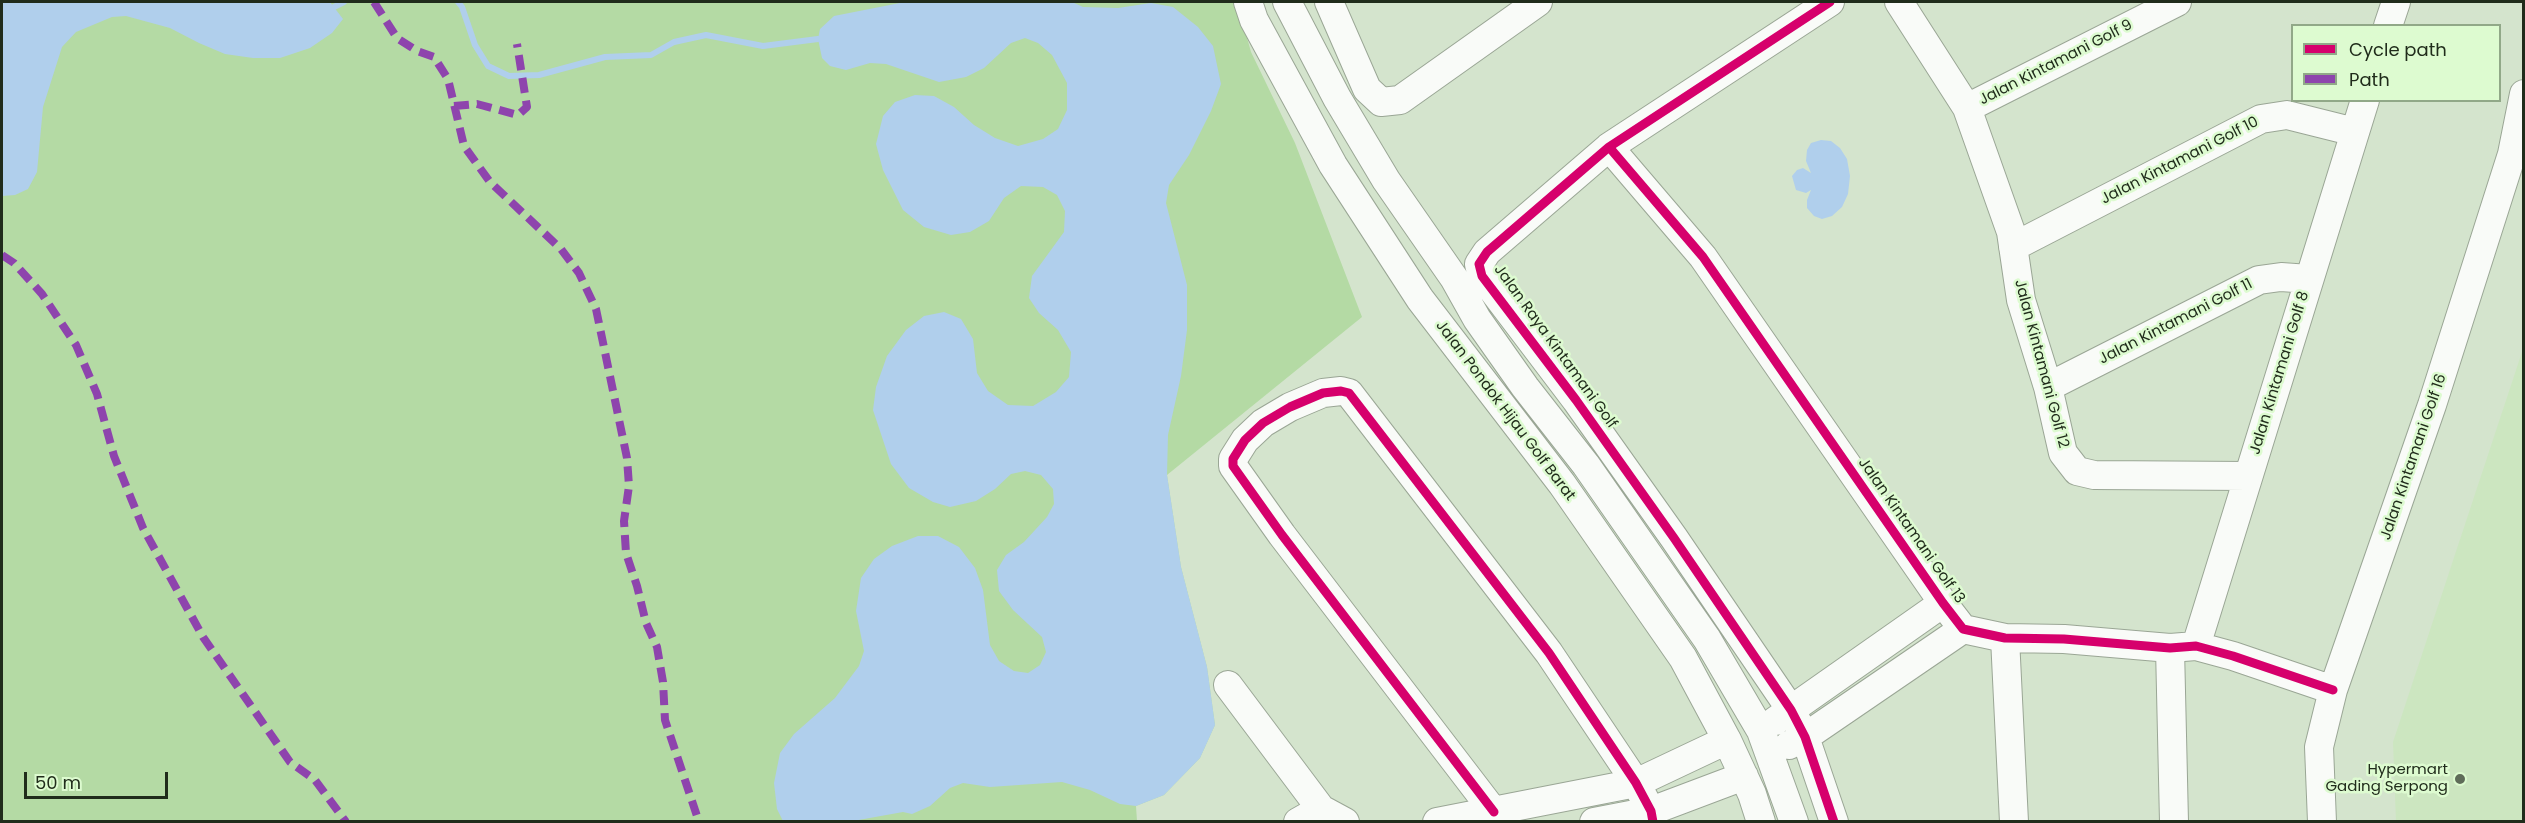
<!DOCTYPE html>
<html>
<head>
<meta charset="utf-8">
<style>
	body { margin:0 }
	#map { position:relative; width:2525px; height:823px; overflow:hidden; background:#d4e4cd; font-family:Poppins,sans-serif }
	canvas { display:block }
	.frame { position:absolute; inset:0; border:3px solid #202c1b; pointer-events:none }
	.legend { position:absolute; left:2291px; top:24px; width:210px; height:78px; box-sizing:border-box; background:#ddfbd0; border:2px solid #91a888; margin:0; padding:8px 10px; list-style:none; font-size:18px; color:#202c1b }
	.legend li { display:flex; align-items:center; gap:12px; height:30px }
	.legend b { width:30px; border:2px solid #91a888 }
	.scale { position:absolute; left:24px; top:772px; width:144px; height:27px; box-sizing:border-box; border:3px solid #202c1b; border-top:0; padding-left:8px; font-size:18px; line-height:21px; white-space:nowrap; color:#202c1b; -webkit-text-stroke:4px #ddfbd0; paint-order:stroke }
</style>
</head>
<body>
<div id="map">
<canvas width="2525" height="823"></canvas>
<div class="frame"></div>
<ul class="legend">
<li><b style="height:8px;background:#d6006c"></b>Cycle path</li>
<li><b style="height:8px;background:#8e44ad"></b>Path</li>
</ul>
<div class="scale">50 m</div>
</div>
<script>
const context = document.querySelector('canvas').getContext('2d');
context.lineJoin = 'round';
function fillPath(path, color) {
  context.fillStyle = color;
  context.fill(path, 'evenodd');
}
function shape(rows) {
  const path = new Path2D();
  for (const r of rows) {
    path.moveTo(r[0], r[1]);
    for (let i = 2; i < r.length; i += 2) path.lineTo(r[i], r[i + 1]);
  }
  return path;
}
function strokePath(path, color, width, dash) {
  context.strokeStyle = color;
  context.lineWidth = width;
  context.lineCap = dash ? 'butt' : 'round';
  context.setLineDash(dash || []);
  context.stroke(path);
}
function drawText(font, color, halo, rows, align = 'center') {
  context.font = font + ' Poppins,sans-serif';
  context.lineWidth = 5;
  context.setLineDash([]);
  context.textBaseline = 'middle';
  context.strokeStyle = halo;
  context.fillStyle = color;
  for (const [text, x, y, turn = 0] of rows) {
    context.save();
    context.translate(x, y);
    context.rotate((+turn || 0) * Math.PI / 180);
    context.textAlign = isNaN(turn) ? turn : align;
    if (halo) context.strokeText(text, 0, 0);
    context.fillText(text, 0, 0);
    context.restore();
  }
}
fillPath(shape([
	[2523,349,2523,821,2396,821,2393,742]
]), '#cce6c0');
fillPath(shape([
	[2,2,1237,2,1251,52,1295,143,1362,317,1167,475,1181,567,1207,667,1215,725,1200,758,1164,795,1136,806,1137,821,2,822]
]), '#b4daa4');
fillPath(shape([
	[2,2,330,2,343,19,332,33,310,48,280,58,253,58,225,54,199,43,170,28,126,16,112,17,76,32,62,47,43,107,37,172,28,189,15,195,2,196],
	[905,2,1072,2,1083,7,1118,8,1151,3,1173,7,1198,27,1213,46,1221,84,1211,111,1189,155,1169,185,1166,203,1187,285,1187,330,1181,376,1168,435,1167,475,1181,567,1207,667,1215,725,1200,758,1164,795,1136,806,1120,804,1090,790,1062,782,990,787,963,783,950,788,930,806,912,814,903,812,853,821,783,821,777,809,774,783,780,753,794,734,835,698,859,666,864,651,856,611,861,578,874,559,892,546,918,536,938,536,959,547,975,568,983,590,990,645,999,661,1014,671,1028,673,1040,665,1046,652,1042,637,1013,610,999,591,997,570,1006,555,1024,542,1047,517,1054,504,1053,489,1041,475,1025,471,1011,474,995,489,976,501,950,507,933,502,909,488,891,464,873,410,876,387,887,356,906,330,924,316,944,312,961,319,973,339,977,373,988,391,1008,405,1033,406,1056,392,1069,377,1071,352,1058,330,1039,313,1029,298,1032,276,1064,232,1065,211,1057,195,1043,187,1021,186,1004,198,989,221,970,232,951,235,924,227,903,210,883,170,876,144,883,116,895,102,915,95,934,96,954,107,974,125,995,138,1018,146,1043,139,1058,129,1067,110,1067,83,1052,55,1038,43,1025,38,1011,43,984,68,966,77,939,82,886,64,870,63,846,70,830,66,822,58,818,39,820,29,834,16],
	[1821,140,1831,141,1840,148,1847,159,1850,176,1848,194,1842,207,1832,216,1822,219,1814,216,1807,208,1807,200,1811,190,1806,193,1796,190,1792,176,1797,170,1803,168,1811,173,1806,161,1807,150,1811,143]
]), '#b0cfec');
strokePath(shape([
	[458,2,462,7,475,45,488,66,509,76,539,75,605,57,651,55,674,42,706,35,763,46,818,39],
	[334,7,344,2]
]), '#b0cfec', 6);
const minor = shape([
	[1248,2,1254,20,1333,165,1420,299,1562,484,1683,658,1727,740,1752,794,1761,822],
	[1287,2,1337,98,1386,180,1454,278,1477,319,1525,387,1586,465,1707,639,1761,731,1794,822],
	[1329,2,1367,89,1381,102,1400,100,1538,2],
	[1830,2,1609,147,1487,252,1479,264,1482,276,1576,400,1674,538,1791,710,1805,737,1834,822],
	[1899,2,1967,108,2011,232,2021,300,2048,387,2063,453,2077,471,2094,475,2248,476],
	[2388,26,2396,2],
	[1967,108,2177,2],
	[1609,147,1703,257,1943,603,1963,629,2005,638,2064,639,2170,648,2196,646,2233,656,2333,690],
	[2013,247,2261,119,2287,115,2355,132],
	[2048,387,2259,280,2281,277,2309,279],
	[2005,638,2014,822],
	[2196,646,2365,100],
	[2170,648,2174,822],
	[1228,685,1321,809],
	[1775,721,1943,603],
	[1789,745,1805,737,1963,629],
	[1494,812,1282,535,1233,466,1233,459,1245,440,1263,423,1290,407,1323,393,1341,391,1349,393,1549,653,1636,783,1651,811,1653,822],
	[1298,822,1321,809,1345,822],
	[1437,822,1636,783,1727,740],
	[1594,822,1651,811,1744,776],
	[2322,822,2319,747,2333,690,2432,405,2512,154,2524,94]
]);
strokePath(minor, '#9aa695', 30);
strokePath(minor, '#f9fbf8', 28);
strokePath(shape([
	[374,2,397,38,417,51,434,57,448,79,464,146,490,182,561,249,579,273,596,309,627,458,629,486,624,521,626,553,637,586,646,623,657,647,663,682,665,720,699,822],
	[454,106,477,104,518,115,527,107,517,44],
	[2,255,14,263,42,294,76,345,97,394,114,456,143,528,203,637,290,762,315,780,346,822]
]), '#8e44ad', 8, [15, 8]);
strokePath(shape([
	[1830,2,1609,147,1487,252,1479,264,1482,276,1576,400,1674,538,1791,710,1805,737,1834,822],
	[1609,147,1703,257,1943,603,1963,629,2005,638,2064,639,2170,648,2196,646,2233,656,2333,690],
	[1494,812,1282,535,1233,466,1233,459,1245,440,1263,423,1290,407,1323,393,1341,391,1349,393,1549,653,1636,783,1651,811,1653,822]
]), '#d6006c', 9);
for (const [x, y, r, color] of [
	[2460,779,6,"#5f6c59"]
]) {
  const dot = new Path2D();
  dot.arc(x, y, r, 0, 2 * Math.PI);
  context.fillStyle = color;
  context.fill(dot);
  strokePath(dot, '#ddfbd0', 2);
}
drawText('15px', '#202c1b', '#ddfbd0', [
	["Jalan Kintamani Golf 9",2056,63,-27],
	["Jalan Kintamani Golf 10",2180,161,-27],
	["Jalan Kintamani Golf 11",2176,322,-27],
	["Jalan Raya Kintamani Golf",1555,347,54],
	["Jalan Kintamani Golf 12",2041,364,75],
	["Jalan Kintamani Golf 8",2280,373,-73],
	["Jalan Pondok Hijau Golf Barat",1505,411,53],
	["Jalan Kintamani Golf 16",2414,457,-71],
	["Jalan Kintamani Golf 13",1911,531,55]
]);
drawText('15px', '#202c1b', '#ddfbd0', [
	["Hypermart",2448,770],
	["Gading Serpong",2448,787]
], 'right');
</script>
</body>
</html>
